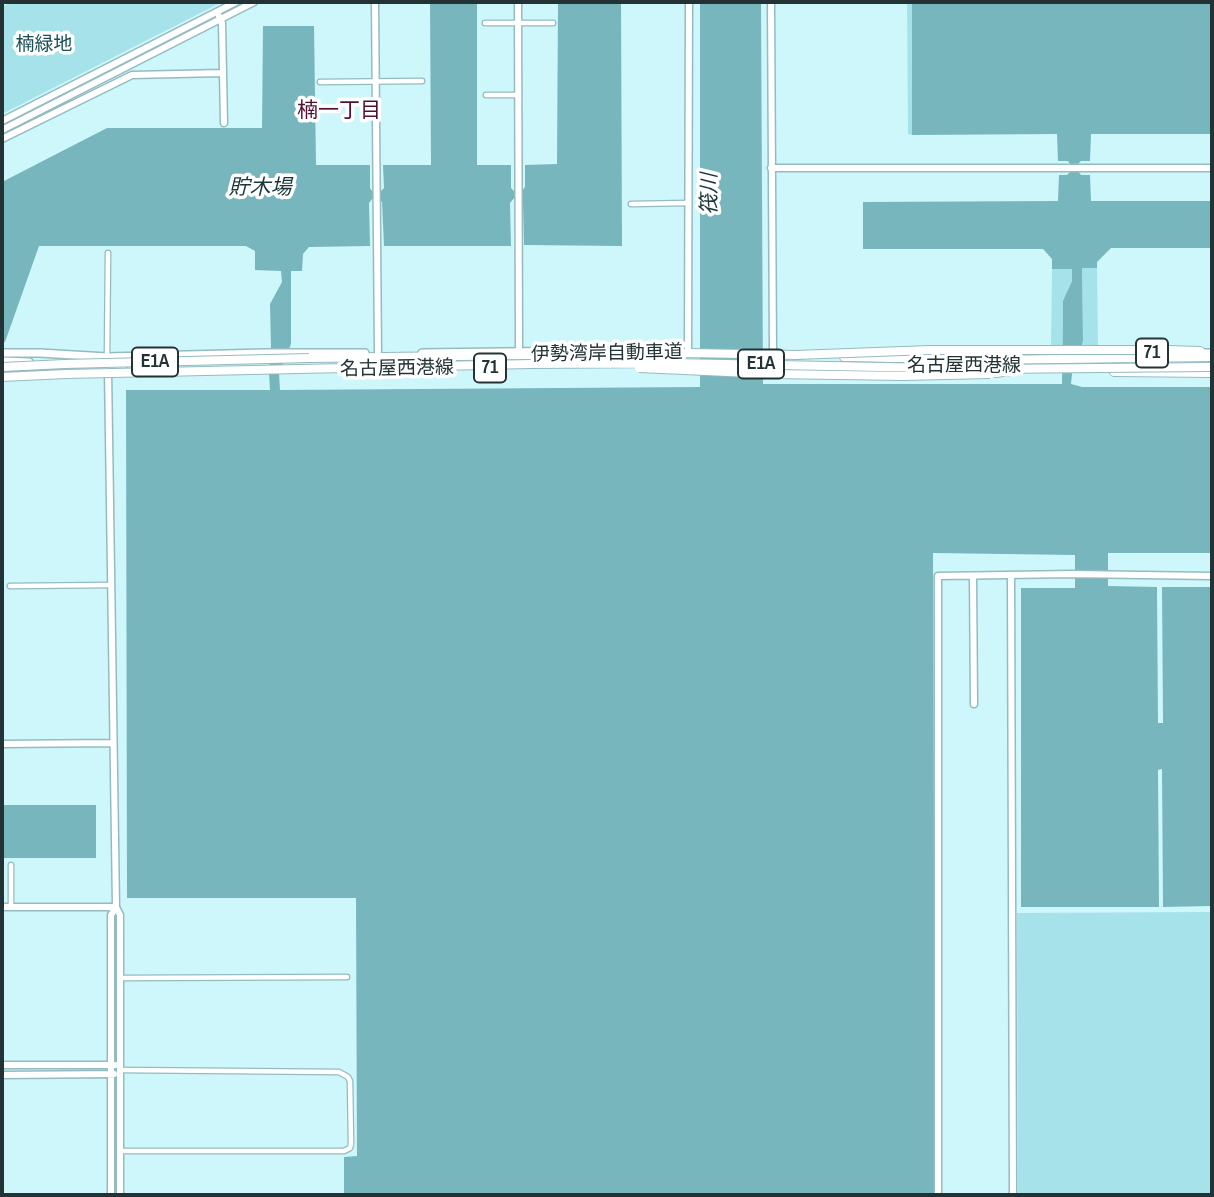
<!DOCTYPE html>
<html>
<head>
<meta charset="utf-8">
<style>
	body { margin:0 }
	#map { position:relative; width:1214px; height:1197px; overflow:hidden; background:#cef7fc; font-family:"Archivo Narrow",sans-serif }
	canvas { display:block }
	.frame { position:absolute; inset:0; border:4px solid #233335; pointer-events:none }
</style>
</head>
<body>
<div id="map">
<canvas width="1214" height="1197"></canvas>
<div class="frame"></div>
</div>
<script>
const context = document.querySelector('canvas').getContext('2d');
context.lineJoin = 'round';
function fillPath(path, color) {
  context.fillStyle = color;
  context.fill(path, 'evenodd');
}
function shape(rows) {
  const path = new Path2D();
  for (const r of rows) {
    path.moveTo(r[0], r[1]);
    for (let i = 2; i < r.length; i += 2) path.lineTo(r[i], r[i + 1]);
  }
  return path;
}
function strokePath(path, color, width, dash) {
  context.strokeStyle = color;
  context.lineWidth = width;
  context.lineCap = dash ? 'butt' : 'round';
  context.setLineDash(dash || []);
  context.stroke(path);
}
function drawText(font, color, halo, rows, align = 'center') {
  context.font = font + ' "Archivo Narrow","Noto Sans JP",sans-serif';
  context.lineWidth = 7;
  context.setLineDash([]);
  context.textBaseline = 'middle';
  context.strokeStyle = halo;
  context.fillStyle = color;
  for (const [text, x, y, turn = 0] of rows) {
    context.save();
    context.translate(x, y);
    context.rotate((+turn || 0) * Math.PI / 180);
    context.textAlign = isNaN(turn) ? turn : align;
    if (halo) context.strokeText(text, 0, 0);
    context.fillText(text, 0, 0);
    context.restore();
  }
}
fillPath(shape([
	[15,2,222,2,2,114,2,6],
	[907,2,912,2,912,135,908,134],
	[1082,268,1097,268,1098,346,1081,347,1083,341],
	[1052,269,1072,269,1072,281,1063,302,1062,346,1051,346],
	[1212,912,1212,1195,1018,1195,1017,913]
]), '#a6e2e9');
fillPath(shape([
	[430,2,477,2,477,165,511,165,511,188,514,191,522,191,525,187,525,165,557,164,558,2,621,2,622,246,524,245,523,203,520,198,515,197,510,203,511,246,384,246,382,202,379,199,372,199,369,203,370,246,309,247,303,254,302,271,291,271,291,344,279,373,280,390,700,387,700,2,761,2,763,384,1062,384,1063,301,1072,281,1072,269,1052,269,1052,259,1043,249,863,249,863,202,1058,201,1059,175,1067,175,1070,172,1070,164,1068,161,1058,161,1057,134,912,135,912,2,1212,2,1212,134,1091,134,1090,161,1081,161,1078,164,1078,171,1081,175,1090,175,1091,201,1212,201,1212,248,1111,248,1097,262,1097,268,1082,268,1083,341,1072,374,1071,384,1082,387,1212,387,1212,553,1108,553,1108,586,1157,587,1158,723,1163,723,1162,587,1212,587,1212,906,1163,907,1162,769,1158,770,1159,907,1021,907,1021,588,1075,588,1075,555,933,553,935,1195,344,1195,344,1157,357,1156,356,898,127,898,126,390,270,390,269,373,271,347,270,304,282,282,281,271,255,270,255,251,246,246,39,246,5,342,2,342,2,182,107,128,262,128,263,26,314,26,316,165,370,165,370,188,372,191,380,192,384,188,383,165,431,165],
	[2,750,3,750,4,805,96,805,96,858,2,858]
]), '#78b6bd');
const street = shape([
	[485,23,553,23],
	[320,82,422,81],
	[486,95,518,95],
	[631,204,689,203],
	[107,357,108,253],
	[10,586,111,585],
	[11,865,11,907],
	[120,978,347,977],
	[120,1070,339,1072,348,1077,350,1081,351,1144,350,1148,344,1151,120,1151]
]);
const secondary = shape([
	[375,2,378,354],
	[518,2,519,351],
	[771,2,773,351],
	[219,16,222,23,224,123],
	[2,121,236,2],
	[2,130,254,2],
	[2,139,132,75,222,73],
	[771,168,1212,168],
	[688,350,689,2],
	[108,369,116,907,120,915,120,1195],
	[973,576,974,704],
	[1011,576,1013,1195],
	[2,744,112,743],
	[2,907,116,907],
	[2,1065,115,1065],
	[2,1075,114,1074],
	[111,1195,111,915,116,907],
	[938,1195,938,576,1073,574,1212,576]
]);
const primary = shape([
	[2,353,40,353,107,357,266,353,365,353],
	[422,353,585,351],
	[1195,353,1212,353],
	[2,361,29,362],
	[83,367,123,369]
]);
const highway = shape([
	[1168,350,1200,351],
	[844,357,989,360,1212,357],
	[309,358,689,353,800,355],
	[1114,372,1212,373],
	[996,373,1011,371]
]);
strokePath(street, '#94bbc0', 7);
strokePath(secondary, '#94bbc0', 9);
strokePath(primary, '#94bbc0', 10);
strokePath(highway, '#94bbc0', 10);
strokePath(street, '#fff', 4.5);
strokePath(secondary, '#fff', 6);
strokePath(primary, '#fff', 7);
strokePath(highway, '#fff', 8);
const highwayBridge = shape([
	[795,355,930,350,1168,350],
	[2,367,64,364,309,358],
	[639,368,772,374,903,376,990,374],
	[2,377,66,374,531,364,670,363,989,369,1212,367]
]);
strokePath(highwayBridge, '#94bbc0', 10, []);
strokePath(highwayBridge, '#fff', 8);
for (const [x, y, w] of [
	[1152,353,32],
	[155,362,46],
	[761,364,46],
	[490,368,32]
]) {
  const box = new Path2D();
  box.roundRect(x - w / 2, y - 14.5, w, 29, 5);
  context.fillStyle = '#fff';
  context.fill(box);
  strokePath(box, '#233335', 2);
}
drawText('bold 18px', '#233335', null, [
	["71",1152,353],
	["E1A",155,362],
	["E1A",761,364],
	["71",490,368]
]);
drawText('19px', '#184e54', '#fff', [
	["楠緑地",44,45]
]);
drawText('19px', '#233335', '#fff', [
	["伊勢湾岸自動車道",607,354,-1],
	["名古屋西港線",964,366],
	["名古屋西港線",397,369,-1]
]);
drawText('21px', '#511030', '#fff', [
	["楠一丁目",339,111]
]);
drawText('italic 21px', '#18373b', '#fff', [
	["貯木場",260,188],
	["筏川",710,194,-90]
]);
</script>
</body>
</html>
